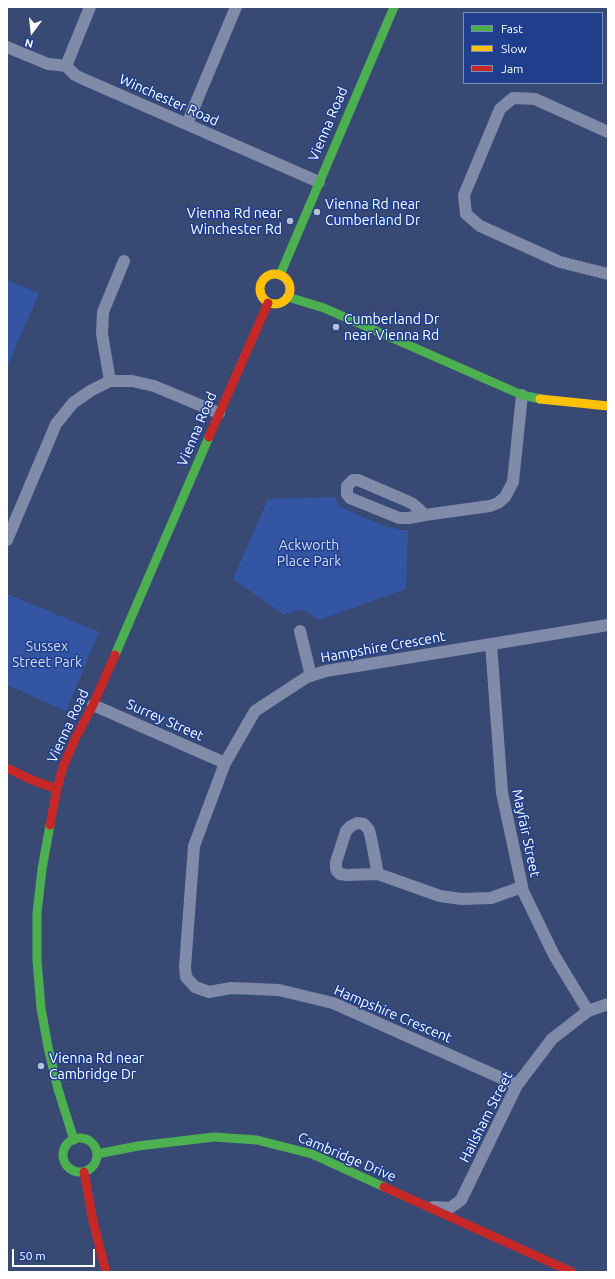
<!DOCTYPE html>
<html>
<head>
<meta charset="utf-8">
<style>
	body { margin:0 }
	#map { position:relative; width:615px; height:1279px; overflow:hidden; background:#384a74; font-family:Ubuntu,sans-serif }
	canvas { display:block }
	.frame { position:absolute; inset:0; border:8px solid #fff; pointer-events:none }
	.legend { position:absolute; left:463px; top:12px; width:140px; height:72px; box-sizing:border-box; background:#1f3f8d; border:1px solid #798cbb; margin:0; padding:5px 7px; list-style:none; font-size:12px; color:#fff }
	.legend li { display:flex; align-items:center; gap:8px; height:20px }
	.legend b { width:20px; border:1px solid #798cbb }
	.north { position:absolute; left:12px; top:12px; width:40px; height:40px; -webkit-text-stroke:3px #1f3f8d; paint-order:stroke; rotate:195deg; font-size:11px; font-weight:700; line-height:16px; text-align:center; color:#fff }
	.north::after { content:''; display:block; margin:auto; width:14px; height:18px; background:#fff; clip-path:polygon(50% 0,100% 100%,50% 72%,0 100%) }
	.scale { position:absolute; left:12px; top:1249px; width:83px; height:18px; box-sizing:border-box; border:2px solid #fff; border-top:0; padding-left:5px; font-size:12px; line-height:14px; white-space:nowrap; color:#fff; -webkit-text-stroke:3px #1f3f8d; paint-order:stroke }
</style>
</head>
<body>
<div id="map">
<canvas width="615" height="1279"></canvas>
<div class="frame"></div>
<ul class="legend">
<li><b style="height:5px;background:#4caf50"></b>Fast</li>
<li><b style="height:5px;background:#ffc107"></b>Slow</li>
<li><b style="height:5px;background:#c62828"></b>Jam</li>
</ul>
<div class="north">N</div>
<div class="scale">50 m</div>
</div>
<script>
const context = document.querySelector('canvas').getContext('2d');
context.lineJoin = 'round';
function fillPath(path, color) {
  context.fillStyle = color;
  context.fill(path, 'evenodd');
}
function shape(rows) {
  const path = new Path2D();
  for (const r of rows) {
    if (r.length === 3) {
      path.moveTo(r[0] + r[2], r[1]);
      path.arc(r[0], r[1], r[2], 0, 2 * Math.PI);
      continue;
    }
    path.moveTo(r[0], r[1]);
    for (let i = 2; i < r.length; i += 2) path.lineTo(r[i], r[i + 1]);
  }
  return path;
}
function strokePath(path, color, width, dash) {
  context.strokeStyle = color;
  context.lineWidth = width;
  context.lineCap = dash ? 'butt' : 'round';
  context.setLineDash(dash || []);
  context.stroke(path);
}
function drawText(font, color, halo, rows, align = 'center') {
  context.font = font + ' Ubuntu,sans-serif';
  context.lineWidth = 3;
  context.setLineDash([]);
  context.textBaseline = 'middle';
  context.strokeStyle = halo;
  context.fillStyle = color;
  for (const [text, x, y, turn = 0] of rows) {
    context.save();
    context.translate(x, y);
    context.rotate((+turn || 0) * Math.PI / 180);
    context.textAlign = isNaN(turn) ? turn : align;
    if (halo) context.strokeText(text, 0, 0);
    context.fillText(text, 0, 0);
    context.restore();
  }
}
fillPath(shape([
	[7,280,39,293,7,367],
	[335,497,339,506,379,524,399,530,408,530,406,589,319,620,302,609,284,615,233,579,268,499],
	[7,594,99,632,66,711,7,685]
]), '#3455a4');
strokePath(shape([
	[7,47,48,64,59,65,66,66,75,75,81,78,319,182],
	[66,66,90,7],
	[187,124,236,7],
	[608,132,535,99,513,98,500,109,464,195,466,214,480,226,560,262,608,274],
	[110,381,102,334,103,312,124,261],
	[353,480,358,480,407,501,413,504,425,515,409,518,399,518,350,498,347,494,347,486,353,480],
	[425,515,490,506,498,503,505,497,513,482,522,395],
	[7,540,56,424,73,403,90,391,110,381,132,381,154,386,219,413],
	[300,631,311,676],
	[491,644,502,793,523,891,554,955,588,1011],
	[93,705,225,763],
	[357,823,364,824,369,830,371,838,378,874,347,875,340,874,337,871,336,868,336,862,346,831,351,826,357,823],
	[378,874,440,896,462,899,491,898,522,887],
	[517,1085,333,1003,279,990,231,988,209,992,195,987,186,977,185,967,194,846,225,763,255,711,307,677,326,671,608,625],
	[433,1207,450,1208,461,1200,517,1085,552,1039,588,1011,608,1004]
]), '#7f8ba8', 12);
strokePath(shape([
	[280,275,394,7],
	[288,297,324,308,522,395,540,399],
	[115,655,209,437],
	[50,825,42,869,37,913,37,961,41,1008,48,1047,58,1089,74,1140],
	[80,1155,17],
	[97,1154,138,1146,214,1137,257,1140,312,1154,384,1187]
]), '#4caf50', 9);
strokePath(shape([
	[275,289,15],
	[540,399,608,406]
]), '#ffc107', 9);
strokePath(shape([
	[209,437,268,303],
	[7,768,32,780,57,789],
	[50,825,57,789,63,767,76,737,93,705,115,655],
	[84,1172,93,1221,106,1272],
	[384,1187,572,1272]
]), '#c62828', 9);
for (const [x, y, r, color] of [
	[317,212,4,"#b9c0ce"],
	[290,221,4,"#b9c0ce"],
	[336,327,4,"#b9c0ce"],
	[41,1066,4,"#b9c0ce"]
]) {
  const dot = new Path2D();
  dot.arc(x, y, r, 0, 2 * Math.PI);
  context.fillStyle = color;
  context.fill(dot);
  strokePath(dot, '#1f3f8d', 1.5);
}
drawText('14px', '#fff', '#1f3f8d', [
	["Winchester Road",169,100,24],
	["Vienna Road",328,124,-67],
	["Vienna Road",197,429,-67],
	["Hampshire Crescent",383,647,-10],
	["Surrey Street",165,720,24],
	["Vienna Road",68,726,-65],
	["Mayfair Street",526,833,78],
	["Hampshire Crescent",393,1014,23],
	["Hailsham Street",486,1117,-63],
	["Cambridge Drive",347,1157,23]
]);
drawText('14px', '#fff', '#1f3f8d', [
	["Vienna Rd near",325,204],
	["Cumberland Dr",325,220],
	["Vienna Rd near",282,213,"right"],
	["Winchester Rd",282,229,"right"],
	["Cumberland Dr",344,319],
	["near Vienna Rd",344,335],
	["Vienna Rd near",49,1058],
	["Cambridge Dr",49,1074]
], 'left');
drawText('14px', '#d2def9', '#1f3f8d', [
	["Ackworth",309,545],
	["Place Park",309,561],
	["Sussex",47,646],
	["Street Park",47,662]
]);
</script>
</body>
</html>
